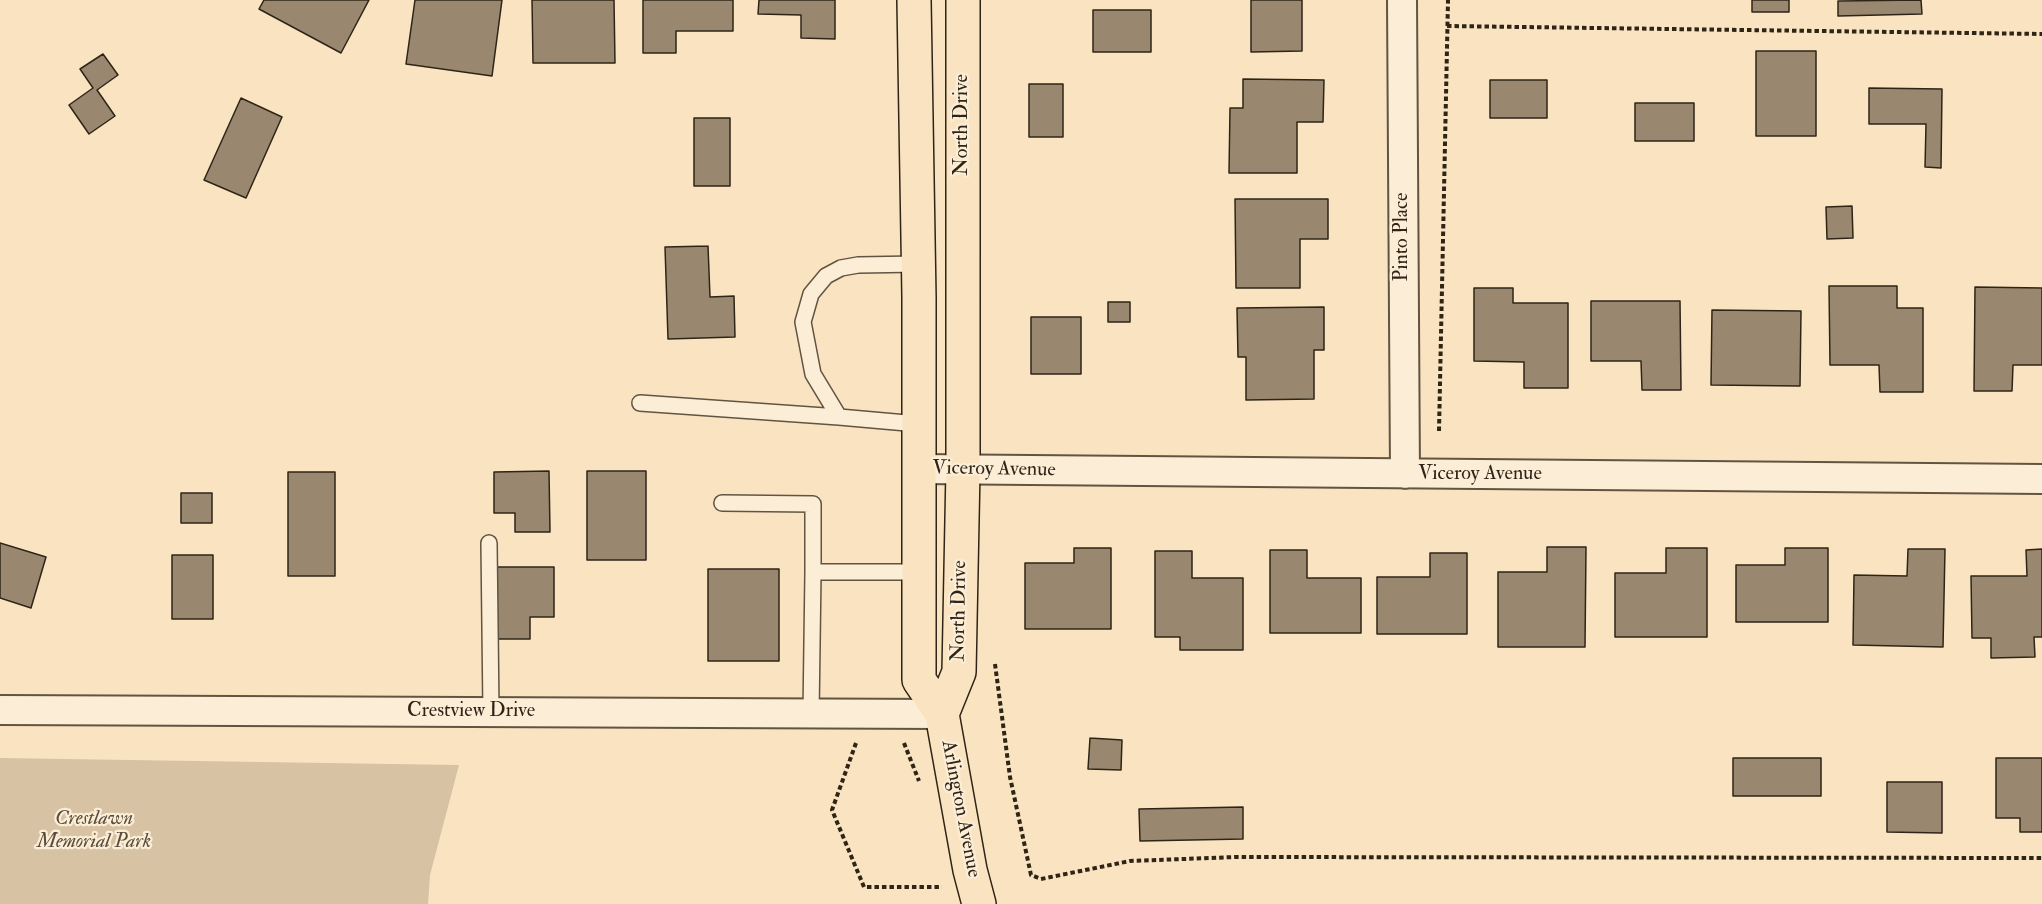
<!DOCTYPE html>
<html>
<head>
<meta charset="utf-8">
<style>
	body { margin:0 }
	canvas { display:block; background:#fae3c1 }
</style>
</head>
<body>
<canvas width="2042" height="904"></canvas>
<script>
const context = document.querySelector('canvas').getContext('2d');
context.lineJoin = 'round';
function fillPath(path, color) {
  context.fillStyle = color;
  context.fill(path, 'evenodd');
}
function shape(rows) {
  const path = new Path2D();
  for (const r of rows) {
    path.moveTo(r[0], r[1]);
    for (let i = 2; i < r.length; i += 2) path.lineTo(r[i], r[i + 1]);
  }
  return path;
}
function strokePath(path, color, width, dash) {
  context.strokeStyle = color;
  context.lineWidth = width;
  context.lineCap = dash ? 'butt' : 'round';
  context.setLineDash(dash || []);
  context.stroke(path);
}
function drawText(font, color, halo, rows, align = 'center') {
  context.font = font + ' "IM FELL Double Pica",serif';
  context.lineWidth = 4.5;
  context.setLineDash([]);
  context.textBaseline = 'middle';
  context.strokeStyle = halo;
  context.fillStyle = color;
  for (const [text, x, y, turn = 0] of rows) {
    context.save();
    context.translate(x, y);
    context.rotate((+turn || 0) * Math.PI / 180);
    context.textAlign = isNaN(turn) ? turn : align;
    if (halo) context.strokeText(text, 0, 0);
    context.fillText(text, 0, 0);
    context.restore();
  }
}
fillPath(shape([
	[0,758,459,765,430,875,428,904,0,904]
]), '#d7c3a4');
const building = shape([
	[264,0,369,0,341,53,259,9,264,0],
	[415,0,502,0,492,76,406,64,415,0],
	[532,0,614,0,615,63,533,63,532,0],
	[643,0,733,0,733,31,676,31,676,53,643,53,643,0],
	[759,0,835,0,835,39,801,38,801,15,758,14,759,0],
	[1251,0,1302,0,1302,51,1251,52,1251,0],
	[1752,0,1789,0,1789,12,1752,12,1752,0],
	[1921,0,1922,14,1838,16,1838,1,1921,0],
	[1093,10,1151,10,1151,52,1093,52,1093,10],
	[1756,51,1816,51,1816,136,1756,136,1756,51],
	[103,54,118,75,97,90,115,116,89,134,69,105,93,88,80,69,103,54],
	[1243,79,1324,80,1323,122,1297,122,1297,173,1229,173,1230,108,1243,108,1243,79],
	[1490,80,1547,80,1547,118,1490,118,1490,80],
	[1029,84,1063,84,1063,137,1029,137,1029,84],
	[1869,88,1942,89,1941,168,1925,167,1926,124,1869,124,1869,88],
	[241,98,282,117,246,198,204,180,241,98],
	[1635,103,1694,103,1694,141,1635,141,1635,103],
	[694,118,730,118,730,186,694,186,694,118],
	[1235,199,1328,199,1328,239,1300,239,1300,288,1236,288,1235,199],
	[1852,206,1853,238,1827,239,1826,207,1852,206],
	[708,246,710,297,734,296,735,337,668,339,665,247,708,246],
	[1829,286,1897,286,1897,308,1923,308,1923,392,1880,392,1879,365,1830,365,1829,286],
	[1975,287,2042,288,2042,365,2013,365,2012,391,1974,391,1975,287],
	[1474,288,1513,288,1513,303,1568,303,1568,388,1524,388,1524,362,1474,361,1474,288],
	[1591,301,1680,301,1681,390,1642,390,1641,361,1591,361,1591,301],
	[1108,302,1130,302,1130,322,1108,322,1108,302],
	[1324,307,1324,350,1314,350,1314,399,1246,400,1246,357,1238,357,1237,308,1324,307],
	[1712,310,1801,311,1800,386,1711,385,1712,310],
	[1031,317,1081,317,1081,374,1031,374,1031,317],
	[549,471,550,532,515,532,515,513,494,513,494,472,549,471],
	[587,471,646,471,646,560,587,560,587,471],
	[288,472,335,472,335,576,288,576,288,472],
	[181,493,212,493,212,523,181,523,181,493],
	[0,543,46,557,31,608,0,598,0,543],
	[1547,547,1586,547,1585,647,1498,647,1498,572,1547,572,1547,547],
	[1074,548,1111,548,1111,629,1025,629,1025,563,1074,563,1074,548],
	[1666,548,1707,548,1707,637,1615,637,1615,573,1666,573,1666,548],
	[1785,548,1828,548,1828,622,1736,622,1736,565,1785,565,1785,548],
	[1908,549,1945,549,1943,647,1853,645,1854,575,1907,576,1908,549],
	[2042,549,2042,637,2034,637,2035,657,1991,658,1991,638,1972,638,1971,576,2027,576,2026,550,2042,549],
	[1270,550,1307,550,1307,578,1361,578,1361,633,1270,633,1270,550],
	[1155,551,1192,551,1192,578,1243,578,1243,650,1180,650,1180,637,1155,637,1155,551],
	[1430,553,1467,553,1467,634,1377,634,1377,577,1430,577,1430,553],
	[172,555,213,555,213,619,172,619,172,555],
	[496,567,554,567,554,617,530,617,530,639,496,639,496,567],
	[708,569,779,569,779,661,708,661,708,569],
	[1090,738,1122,740,1121,770,1088,769,1090,738],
	[1733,758,1821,758,1821,796,1733,796,1733,758],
	[1996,758,2042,758,2042,832,2020,832,2020,818,1996,818,1996,758],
	[1887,782,1942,782,1942,833,1887,832,1887,782],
	[1243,807,1243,839,1140,841,1139,809,1243,807]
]);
fillPath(building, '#99886f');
strokePath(building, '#2f2517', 1.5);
const service = shape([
	[918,264,858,265,841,268,826,276,811,294,803,322,813,374,839,417,918,424],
	[640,403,839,417],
	[722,503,813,504,813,572],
	[489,543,491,712],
	[811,714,813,572,919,572]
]);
const minor = shape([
	[1402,0,1405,474],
	[918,469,2042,479],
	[0,710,942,714]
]);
const primary = shape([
	[914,0,919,297,919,680,942,714,970,870,979,904],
	[942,714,959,672,963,469,963,0]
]);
strokePath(service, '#625442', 18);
strokePath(minor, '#625442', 32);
strokePath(primary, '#2f2517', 36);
strokePath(shape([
	[1447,26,2042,34],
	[1439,431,1448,0],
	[995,664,1010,777,1031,875,1041,879,1130,861,1236,857,2042,858],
	[856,743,832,810,864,887,942,887],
	[904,743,919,781]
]), '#2f2517', 4, [4.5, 3]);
strokePath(service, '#fcedd7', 15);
strokePath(minor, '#fcedd7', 28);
strokePath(primary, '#fae3c1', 33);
drawText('20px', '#2f2517', '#fcedd7', [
	["North Drive",963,125,-90],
	["Pinto Place",1403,237,-90],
	["Viceroy Avenue",994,470,1],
	["Viceroy Avenue",1480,475],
	["North Drive",960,611,-89],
	["Crestview Drive",471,712],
	["Arlington Avenue",960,809,79]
]);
drawText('italic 20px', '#594c3a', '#fcedd7', [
	["Crestlawn",94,820],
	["Memorial Park",94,843]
]);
</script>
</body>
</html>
